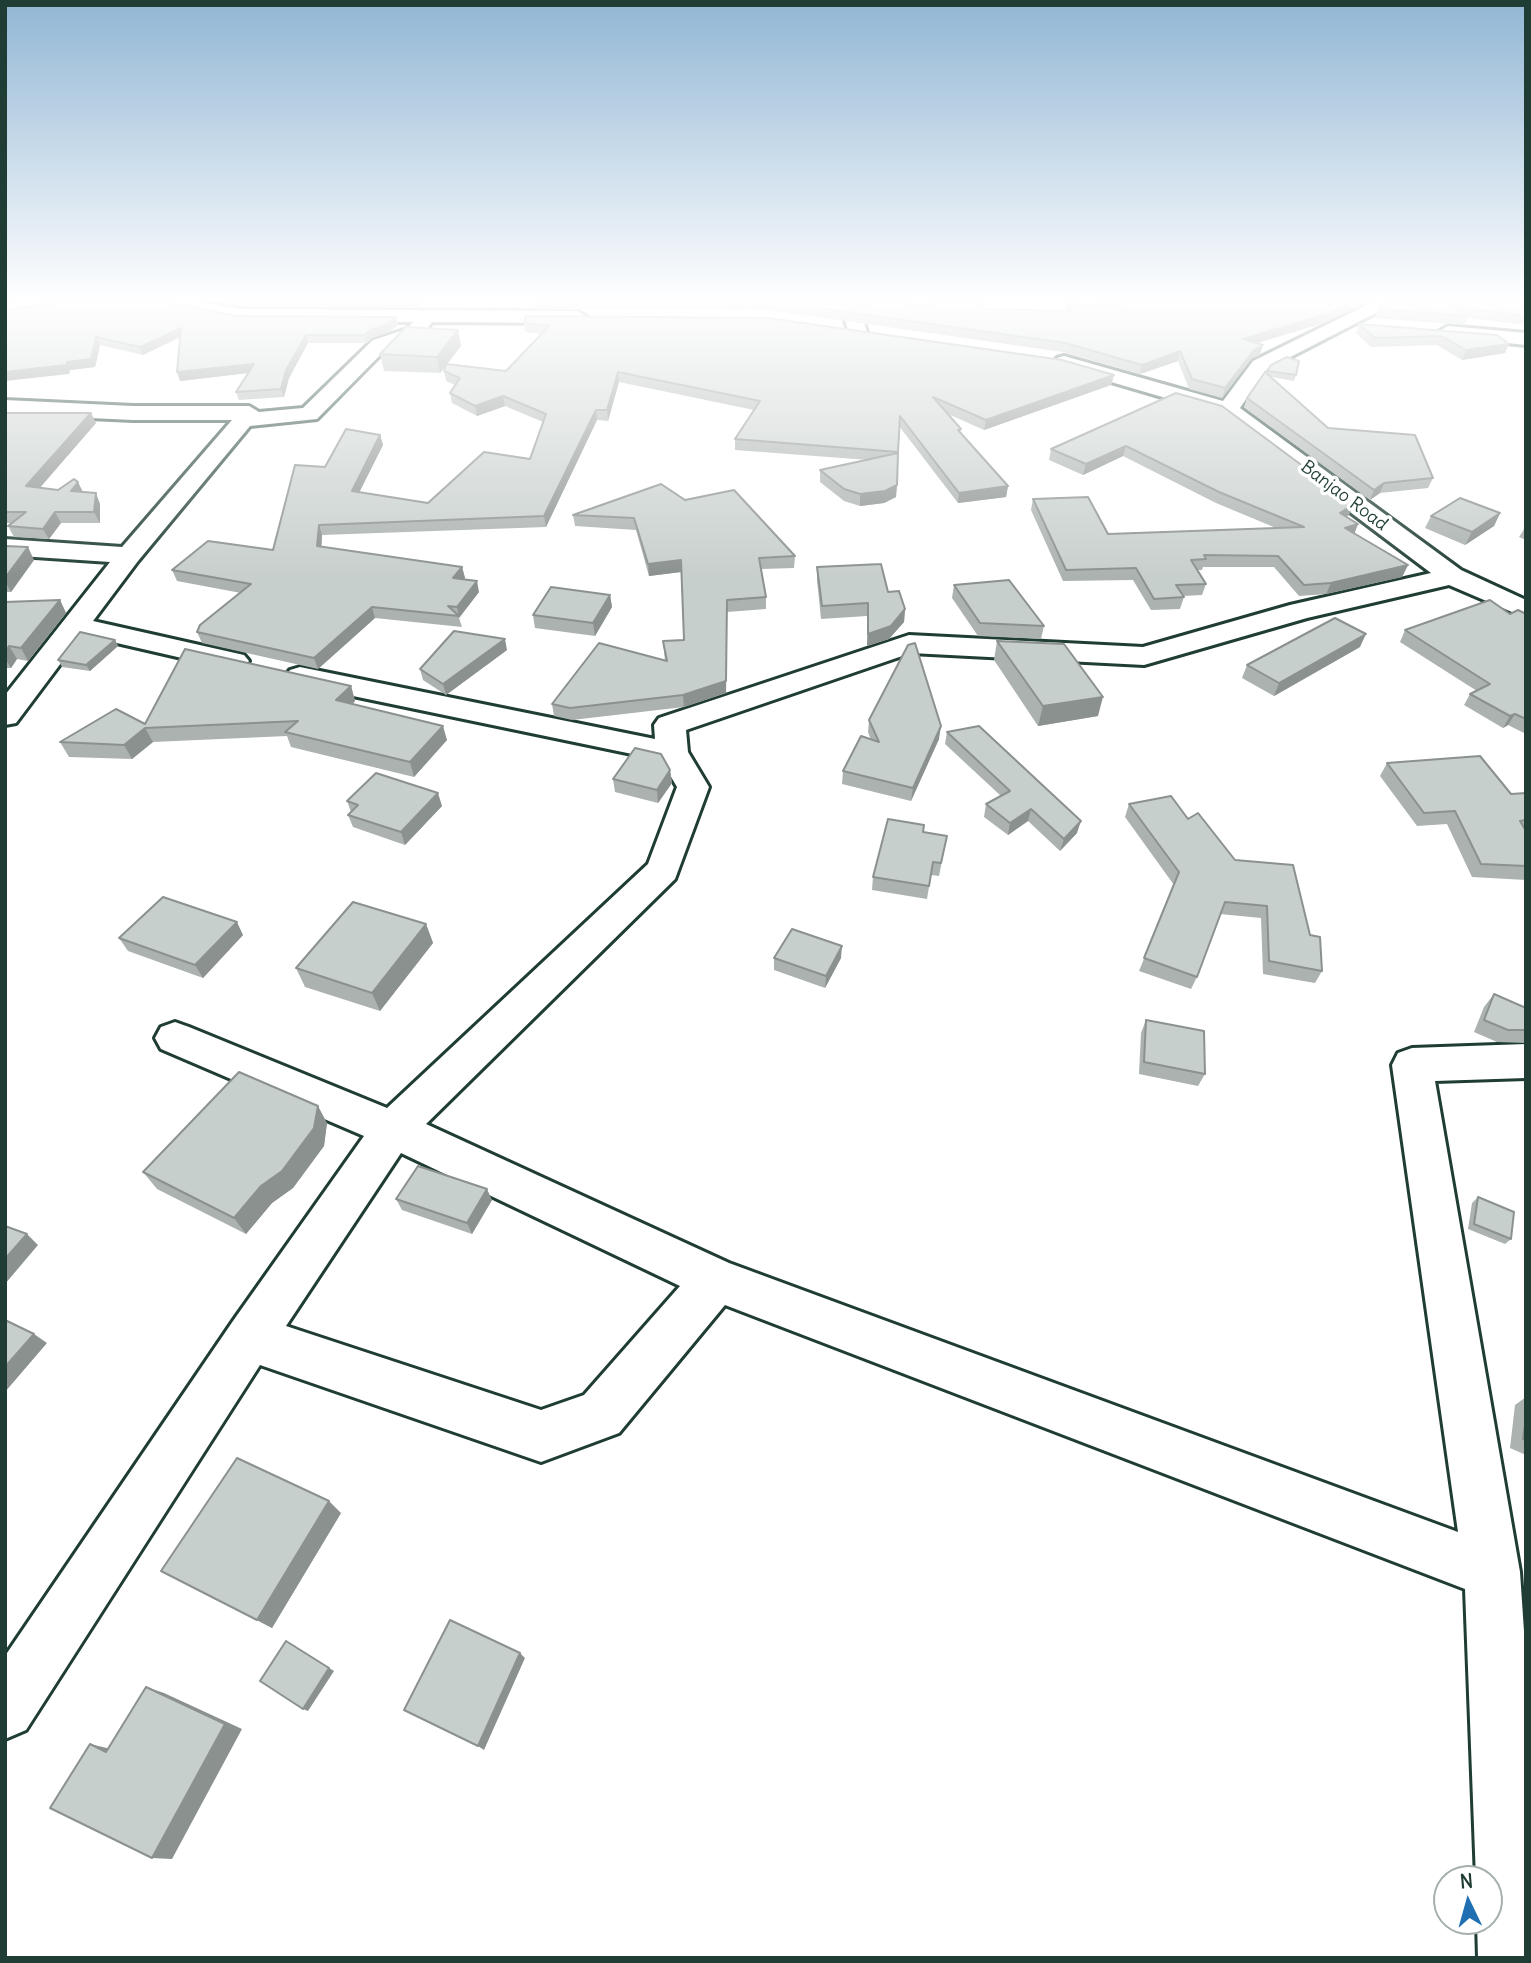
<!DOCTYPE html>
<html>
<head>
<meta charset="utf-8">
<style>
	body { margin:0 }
	#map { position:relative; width:1531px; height:1963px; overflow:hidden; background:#fff; font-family:Delius,sans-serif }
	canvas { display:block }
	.frame { position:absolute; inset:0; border:7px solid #1f3d34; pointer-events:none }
	.north { position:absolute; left:1433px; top:1865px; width:70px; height:70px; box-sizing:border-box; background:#fff; border:2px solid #a5b1ae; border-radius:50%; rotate:355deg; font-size:19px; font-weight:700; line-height:28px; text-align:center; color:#1f3d34 }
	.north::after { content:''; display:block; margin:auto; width:24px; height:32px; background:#1f6fb2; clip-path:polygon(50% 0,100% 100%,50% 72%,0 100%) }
</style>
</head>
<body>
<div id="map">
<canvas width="1531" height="1963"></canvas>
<div class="frame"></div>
<div class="north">N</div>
</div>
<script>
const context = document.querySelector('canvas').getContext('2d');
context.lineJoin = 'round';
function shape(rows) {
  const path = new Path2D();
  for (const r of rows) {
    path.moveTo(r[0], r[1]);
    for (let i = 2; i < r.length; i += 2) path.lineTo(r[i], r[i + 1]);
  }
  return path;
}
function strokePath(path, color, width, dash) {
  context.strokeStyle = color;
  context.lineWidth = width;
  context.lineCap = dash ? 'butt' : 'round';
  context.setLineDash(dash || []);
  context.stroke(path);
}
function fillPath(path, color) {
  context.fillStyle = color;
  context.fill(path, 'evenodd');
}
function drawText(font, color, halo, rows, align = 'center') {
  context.font = font + ' Delius,sans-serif';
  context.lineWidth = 7;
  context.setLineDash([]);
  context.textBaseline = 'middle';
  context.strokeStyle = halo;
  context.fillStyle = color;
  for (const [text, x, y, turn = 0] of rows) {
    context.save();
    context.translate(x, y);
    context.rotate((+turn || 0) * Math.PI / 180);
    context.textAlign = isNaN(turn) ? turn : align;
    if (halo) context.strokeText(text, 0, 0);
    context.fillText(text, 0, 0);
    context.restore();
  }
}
const minor = shape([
	[20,302,74,302,65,308,5,316,5,304,20,302],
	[161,302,202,302,239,309,577,311,587,317,577,323,432,322,421,337,387,348,317,419,250,426,138,561,93,621,244,655,249,661,244,667,234,670,82,635,16,723,5,725,5,695,110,562,5,555,5,539,122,547,232,420,133,420,5,414,5,400,133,406,249,406,259,412,303,408,373,340,407,329,413,322,239,321,170,308,161,302],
	[831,302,858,304,867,332,864,336,850,336,842,311,831,302],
	[1373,302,1397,302,1267,369,1240,408,1461,570,1526,600,1526,618,1449,585,1307,618,1144,665,911,653,686,730,688,752,709,787,675,879,426,1124,729,1263,1458,1532,1392,1065,1398,1053,1412,1048,1526,1044,1526,1078,1435,1081,1520,1572,1526,1661,1526,1958,1478,1958,1477,1921,1489,1921,1489,1879,1476,1879,1465,1589,725,1305,619,1433,541,1462,260,1365,26,1730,5,1739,5,1656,233,1321,364,1136,161,1049,155,1038,161,1027,175,1022,189,1027,387,1108,648,864,677,787,661,760,300,685,290,682,285,676,290,670,300,667,655,739,654,725,659,718,909,635,1143,647,1290,605,1431,573,1220,414,1057,366,1054,362,1057,358,1064,356,1223,401,1253,361,1373,302],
	[401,1153,680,1286,584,1395,541,1410,286,1326,401,1153],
	[1448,326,1526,333,1526,345,1441,336,1438,332,1448,326]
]);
strokePath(minor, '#1f3d34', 6);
fillPath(minor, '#fff');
fillPath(shape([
	[218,302,423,302,417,308,239,306],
	[532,302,857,302,865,306,932,307,933,302,983,309,1065,311,1066,304,1098,305,1093,302,1366,302,1324,323,1257,343,1260,355,1251,359,1222,398,1189,389,1178,361,1140,374,1063,352,768,310,533,309],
	[1526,302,1526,325,1468,318,1464,325,1375,318,1378,309],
	[5,310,236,316,396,317,398,325,389,332,372,338,367,343,308,343,289,378,284,397,239,400,236,392,248,373,180,381,180,337,143,355,100,345,95,367,70,370,69,374],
	[524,323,1114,375,1111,385,984,430,948,414,961,429,960,432,1008,486,1006,497,958,503,899,426,896,497,884,503,860,506,844,501,820,482,820,470,869,460,735,450,735,439,754,410,619,382,608,421,597,420,546,527,322,535,321,547,462,567,465,578,463,579,479,592,459,618,462,627,375,618,318,669,202,643,197,632,241,593,177,581,172,570,273,550,325,467,380,435,383,445,359,492,428,503,530,459,543,422,505,406,477,416,452,403,450,393,455,385,446,381,444,371,445,366,440,373,384,371,380,354,458,330,461,346,447,364,506,371,541,334,525,332],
	[1359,324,1497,335,1505,353,1462,360,1437,345,1371,347,1356,333],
	[1267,371,1296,375,1294,381,1271,377,1328,428,1433,478,1428,488,1380,493,1370,500,1244,407,1247,398],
	[1176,393,1349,515,1346,517,1354,534,1408,565,1402,577,1326,594,1299,596,1274,567,1203,567,1202,570,1198,570,1206,584,1202,595,1183,596,1184,597,1180,609,1151,610,1133,580,1063,581,1031,510,1033,499,1108,534,1276,528,1216,503,1123,456,1083,475,1049,460,1051,449],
	[5,413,96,423,39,488,58,490,78,482,82,492,100,504,100,523,61,523,49,539,14,537,8,526,13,523,5,523],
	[685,500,795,556,794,568,761,569,766,597,766,609,727,612,726,693,684,707,572,720,554,716,552,704,665,661,663,641,684,640,681,572,649,576,636,530,575,526,573,515],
	[1500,513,1494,526,1465,545,1425,528,1431,516],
	[1526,526,1526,540,1519,537],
	[5,546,34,560,11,592,5,592],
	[817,567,888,592,905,609,904,622,889,639,867,646,867,616,821,619,817,580],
	[954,585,1044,626,1041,639,978,636,952,598],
	[610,595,612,607,595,636,535,628,533,615],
	[60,600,66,613,28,661,17,659,11,668,5,668,5,602],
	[1510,614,1526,614,1526,734,1508,725,1503,728,1464,705,1470,694,1477,691,1400,642,1405,630],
	[115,640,118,646,90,671,62,667,58,660],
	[997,641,1098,716,1038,726,994,660],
	[1360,647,1274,696,1242,678,1247,665],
	[507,650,446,695,423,680,420,669],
	[351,686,355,701,352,704,447,740,414,777,291,747,287,736,153,742,132,759,69,757,60,742,145,724],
	[869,720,939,739,911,801,842,784,843,771,871,740,868,732],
	[947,732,1077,833,1060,851,1028,821,1008,835,984,817,986,804,1001,796,945,744],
	[1387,763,1511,794,1526,793,1526,880,1472,877,1447,824,1417,826,1380,776],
	[670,770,672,783,658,803,615,792,613,779],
	[347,801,442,806,405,845,353,827,348,815,351,812],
	[1129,804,1188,819,1235,860,1310,935,1322,971,1315,983,1263,974,1261,918,1220,914,1197,977,1191,989,1139,971,1174,885,1125,817],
	[923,832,947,836,939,876,931,875,927,899,872,890,873,877],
	[426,924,433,943,380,1011,305,987,296,968],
	[243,935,203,978,128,951,119,938],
	[774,958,841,958,825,988,774,970],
	[1494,994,1526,1008,1526,1043,1497,1042,1474,1032,1484,1007],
	[1146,1020,1205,1074,1198,1086,1139,1074,1141,1033],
	[327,1123,324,1146,293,1188,272,1203,246,1234,157,1189,143,1172],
	[1478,1197,1511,1239,1505,1244,1468,1229,1472,1203],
	[396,1199,492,1200,472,1234,402,1210],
	[1526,1397,1526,1455,1510,1448,1515,1405],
	[341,1513,272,1628,161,1571]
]), '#abb2af');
fillPath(shape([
	[416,302,423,302,417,308],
	[1351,302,1366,302,1324,323,1240,348,1243,339],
	[396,317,398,325,389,332,372,338,367,343,365,335,370,330],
	[181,328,184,335,143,355,140,347],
	[458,330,461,346,440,373,437,357],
	[306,335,308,343,289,378,284,397,281,389,286,370],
	[96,337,100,345,95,367,70,370,69,374,5,381,5,372,67,362],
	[1509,344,1505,353,1462,360,1466,350],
	[1263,345,1260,355,1251,359,1222,398,1225,388,1254,350],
	[1180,351,1178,361,1140,374,1142,365],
	[254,364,257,372,180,381,177,372],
	[618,372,619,382,608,421,607,410],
	[1114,375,1111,385,984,430,986,420],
	[503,396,505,406,477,416,475,406],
	[596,410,597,420,546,527,544,516],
	[91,413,96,423,32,497,26,486],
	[380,435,383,445,355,501,352,491],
	[1126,446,1123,456,1083,475,1086,464],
	[78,482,83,492,71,491],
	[1384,483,1380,493,1370,500,1374,490],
	[897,485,896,497,884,503,860,506,860,494],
	[1008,486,1006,497,958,503,959,493],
	[96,493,100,504,100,523,94,512],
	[1354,504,1349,515,1335,524,1340,513],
	[55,512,61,523,49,539,43,529],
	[1500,513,1494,526,1465,545,1472,532],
	[1358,524,1354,535,1345,528],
	[319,525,322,535,321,557,317,546],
	[28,547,34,560,11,592,5,581,5,578],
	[681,560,681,572,649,576,648,564],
	[1408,565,1402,577,1326,594,1331,583],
	[462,567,465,578,456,589,453,578],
	[477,581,479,592,459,618,457,607],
	[610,595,612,607,595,636,593,623],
	[60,600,66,613,28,661,21,648],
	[372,607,375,618,318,669,314,658],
	[905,609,904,622,889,639,867,646,868,634],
	[727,612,726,693,684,707,683,695],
	[1366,634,1360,647,1274,696,1279,683],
	[505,639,507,650,446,695,443,684],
	[115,640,118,646,90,671,86,665],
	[9,646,17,659,11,668,5,658,5,653],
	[351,686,355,701,341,715,336,700],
	[1103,697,1098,716,1038,726,1043,706],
	[1515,714,1508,725,1503,728,1510,716],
	[443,726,447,740,414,777,410,762],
	[941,726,939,739,911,801,913,788],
	[145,728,153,742,132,759,124,745],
	[670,770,672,783,658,803,657,790],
	[438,793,442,806,405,845,401,832],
	[1031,809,1028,821,1008,835,1010,823],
	[1081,821,1077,833,1060,851,1064,839],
	[237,922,243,935,203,978,195,965],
	[426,924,433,943,380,1011,372,993],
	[842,946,841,958,825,988,826,976],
	[318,1106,327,1123,324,1146,293,1188,272,1203,246,1234,234,1218],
	[487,1189,492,1200,472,1234,467,1223],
	[27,1234,38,1245,5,1284,5,1259],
	[34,1334,47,1343,5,1392,5,1367],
	[329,1501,341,1513,272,1628,257,1620],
	[286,1641,334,1671,308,1711,303,1709],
	[520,1653,525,1658,484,1750,478,1746],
	[146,1687,164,1693,242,1729,172,1859,152,1858],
	[90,1744,111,1749,106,1752]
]), '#8b918f');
const building = shape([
	[63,302,166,302,236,316,396,317,387,324,370,330,365,335,306,335,286,370,281,389,236,392,254,364,177,372,181,328,140,347,96,337,91,359,67,362,66,365,5,372,5,310,63,302],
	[775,302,857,302,865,306,869,302,891,302,933,307,933,302,982,302,983,309,1072,311,1066,304,1120,306,1113,302,1351,302,1327,314,1243,339,1263,345,1254,350,1225,388,1192,379,1180,351,1142,365,1065,343,775,302],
	[1390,302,1526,302,1526,316,1455,307,1468,316,1378,309,1390,302],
	[526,316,768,318,1062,360,1114,375,986,420,933,397,961,429,958,430,1008,486,959,493,900,416,898,452,735,439,760,401,618,372,607,410,596,410,544,516,319,525,317,546,462,567,453,578,477,581,457,607,448,606,459,616,372,607,314,658,197,632,200,625,251,584,172,570,208,541,273,550,295,465,325,467,346,429,380,435,352,491,428,503,484,452,530,459,546,414,503,396,475,406,450,393,460,378,444,371,446,364,506,371,549,326,524,323,526,316],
	[1359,324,1497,335,1509,344,1466,350,1441,336,1375,338,1359,324],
	[406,327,458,330,437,357,380,354,406,327],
	[1287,357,1299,361,1296,375,1267,371,1271,365,1287,357],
	[1265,372,1328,428,1415,435,1433,478,1384,483,1374,490,1247,398,1265,372],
	[1176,393,1222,406,1354,504,1340,513,1358,524,1345,528,1408,565,1331,583,1304,585,1278,556,1204,555,1206,559,1191,560,1206,584,1176,585,1184,597,1154,599,1136,568,1066,570,1033,499,1088,497,1108,534,1304,527,1219,492,1126,446,1086,464,1051,449,1176,393],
	[5,413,91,413,26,486,58,490,74,479,78,482,71,491,96,493,94,512,55,512,43,529,8,526,26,512,5,512,5,413],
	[898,453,897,485,885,491,860,494,844,489,820,470,898,453],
	[661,484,685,500,734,490,795,556,759,558,766,597,727,600,726,681,683,695,570,708,552,704,599,643,667,661,663,641,684,640,681,560,648,564,634,518,573,515,661,484],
	[1460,498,1500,513,1472,532,1431,516,1460,498],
	[5,546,28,547,5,578,5,546],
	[881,564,888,592,899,591,905,609,891,626,868,634,868,603,822,606,817,567,881,564],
	[1009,580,1044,626,980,623,954,585,1009,580],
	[551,587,610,595,593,623,533,615,551,587],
	[60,600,21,648,9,646,5,653,5,602,60,600],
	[1490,600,1510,614,1518,610,1526,614,1526,719,1515,714,1510,716,1470,694,1490,684,1405,630,1490,600],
	[1335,618,1366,634,1279,683,1247,665,1335,618],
	[454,631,505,639,443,684,420,669,454,631],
	[80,632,115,640,86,665,58,660,80,632],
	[997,641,1064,644,1103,697,1043,706,997,641],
	[915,643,941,726,913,788,843,771,861,736,879,742,869,720,908,645,915,643],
	[185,649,351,686,336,700,443,726,410,762,285,732,298,721,145,728,124,745,60,742,116,709,145,724,185,649],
	[979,726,1081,821,1064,839,1031,809,1010,823,986,804,1010,791,947,732,979,726],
	[635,748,661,754,670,770,657,790,613,779,635,748],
	[1480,756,1511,794,1526,793,1526,820,1520,821,1526,831,1526,866,1481,864,1455,811,1424,813,1387,763,1480,756],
	[376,773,438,793,401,832,348,815,358,805,347,801,376,773],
	[1171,796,1188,819,1198,813,1235,860,1293,865,1310,935,1320,937,1322,971,1269,961,1267,906,1225,902,1197,977,1144,958,1179,872,1129,804,1171,796],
	[888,819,924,825,923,832,947,836,941,863,933,862,929,886,873,877,888,819],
	[163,897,237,922,195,965,119,938,163,897],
	[353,902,426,924,372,993,296,968,353,902],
	[792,929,842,946,826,976,774,958,792,929],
	[1494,994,1526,1008,1526,1030,1508,1030,1484,1020,1494,994],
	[1146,1020,1204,1031,1205,1074,1144,1062,1146,1020],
	[239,1072,318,1106,314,1128,282,1171,261,1186,234,1218,143,1172,239,1072],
	[418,1166,487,1189,467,1223,396,1199,418,1166],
	[1478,1197,1514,1212,1511,1239,1474,1224,1478,1197],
	[5,1226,27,1234,5,1259,5,1226],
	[5,1320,34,1334,5,1367,5,1320],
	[1526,1418,1526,1441,1523,1439,1526,1418],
	[237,1458,329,1501,257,1620,161,1571,237,1458],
	[450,1620,520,1653,478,1746,404,1710,450,1620],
	[286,1641,329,1668,303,1709,260,1681,286,1641],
	[146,1687,225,1724,152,1858,50,1808,90,1744,106,1752,146,1687]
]);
fillPath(building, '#c7cfcc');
strokePath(building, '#8b918f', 2);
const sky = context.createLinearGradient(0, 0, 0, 577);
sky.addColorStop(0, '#91b6d4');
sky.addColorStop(0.52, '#fff');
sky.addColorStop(1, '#ffffff00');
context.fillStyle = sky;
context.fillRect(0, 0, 1531, 577);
drawText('18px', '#1f3d34', '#fff', [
	["Banjao Road",1344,496,37]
]);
</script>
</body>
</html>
